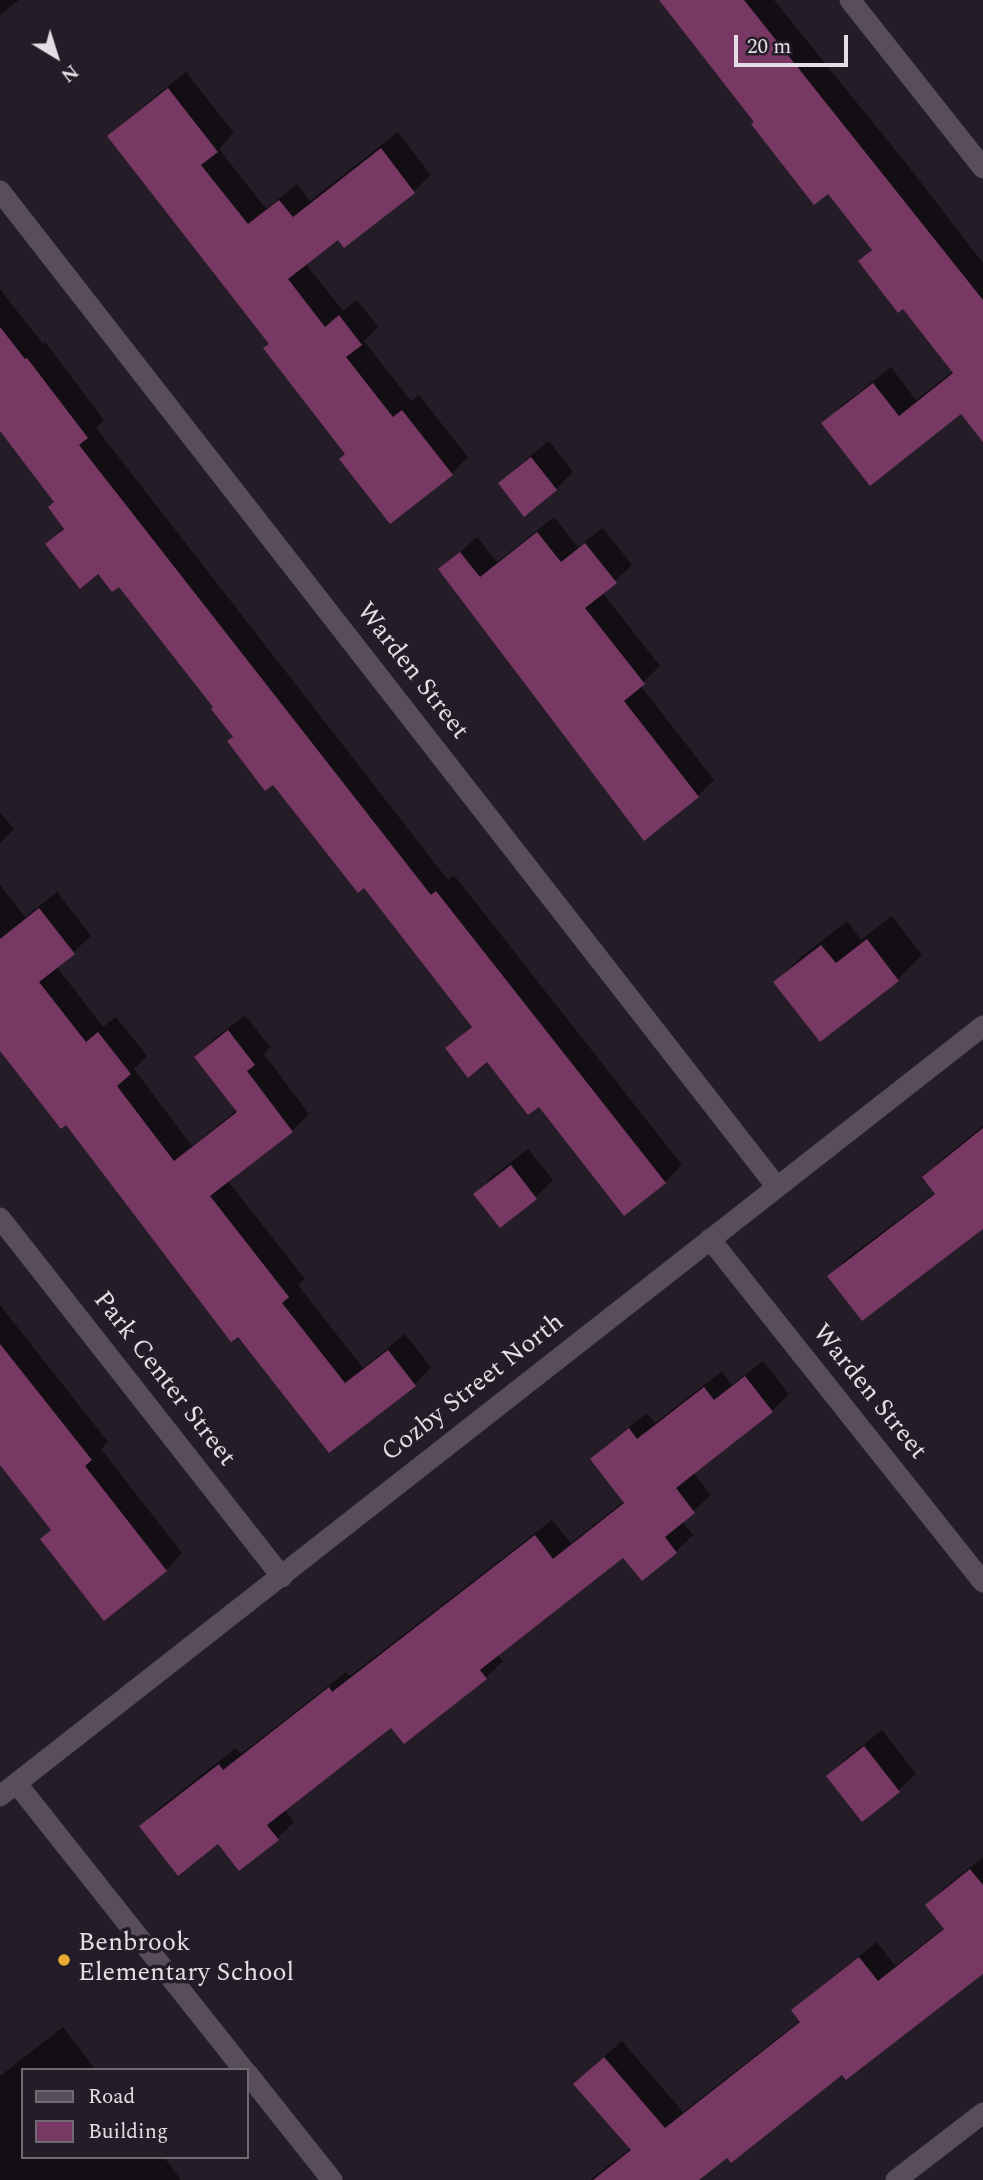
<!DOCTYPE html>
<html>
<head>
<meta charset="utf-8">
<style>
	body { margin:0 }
	#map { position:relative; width:983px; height:2180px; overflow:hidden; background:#241c27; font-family:Spectral,serif }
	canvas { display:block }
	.legend { position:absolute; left:21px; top:2068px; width:228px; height:91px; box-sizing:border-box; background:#241c27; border:2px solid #706a73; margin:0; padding:9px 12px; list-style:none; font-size:21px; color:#e3dee5 }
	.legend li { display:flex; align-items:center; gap:14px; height:35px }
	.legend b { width:35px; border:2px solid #706a73 }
	.north { position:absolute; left:21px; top:21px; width:70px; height:70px; -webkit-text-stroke:5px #241c27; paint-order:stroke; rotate:142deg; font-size:19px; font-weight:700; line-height:28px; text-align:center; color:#e3dee5 }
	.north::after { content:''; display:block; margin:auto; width:24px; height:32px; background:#e3dee5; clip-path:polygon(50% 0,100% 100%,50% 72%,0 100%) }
	.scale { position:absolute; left:734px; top:35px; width:114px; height:32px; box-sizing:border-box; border:4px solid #e3dee5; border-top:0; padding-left:9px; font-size:21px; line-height:24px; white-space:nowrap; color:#e3dee5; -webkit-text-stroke:5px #241c27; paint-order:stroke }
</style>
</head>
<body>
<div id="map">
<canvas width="983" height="2180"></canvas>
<ul class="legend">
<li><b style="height:9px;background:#574e5a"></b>Road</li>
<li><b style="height:19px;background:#773963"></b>Building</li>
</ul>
<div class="north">N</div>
<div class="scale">20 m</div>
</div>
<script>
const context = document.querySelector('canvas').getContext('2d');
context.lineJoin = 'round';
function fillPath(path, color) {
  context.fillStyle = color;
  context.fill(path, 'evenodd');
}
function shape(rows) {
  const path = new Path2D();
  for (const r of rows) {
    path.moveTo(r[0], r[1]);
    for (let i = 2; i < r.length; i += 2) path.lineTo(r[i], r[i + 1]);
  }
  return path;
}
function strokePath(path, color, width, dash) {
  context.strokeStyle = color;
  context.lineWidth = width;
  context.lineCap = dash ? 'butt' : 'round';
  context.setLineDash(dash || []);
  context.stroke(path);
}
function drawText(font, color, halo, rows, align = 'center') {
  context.font = font + ' Spectral,serif';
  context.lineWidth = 7;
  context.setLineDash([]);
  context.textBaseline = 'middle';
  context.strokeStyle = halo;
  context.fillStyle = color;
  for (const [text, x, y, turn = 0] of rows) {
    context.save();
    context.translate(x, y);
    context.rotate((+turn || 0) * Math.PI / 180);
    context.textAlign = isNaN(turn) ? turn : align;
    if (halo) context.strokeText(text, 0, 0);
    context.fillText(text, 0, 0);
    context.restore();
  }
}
fillPath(shape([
	[0,0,19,0,0,15],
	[661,0,774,0,909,167,983,263,983,416,961,412,824,424,840,407,891,367,916,400,953,371,903,307,860,261,873,248,829,191,756,122],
	[186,72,234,133,219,149,266,209,297,184,310,201,398,132,431,175,414,191,345,246,339,238,306,264,343,311,357,300,378,327,364,341,411,401,419,395,468,457,451,474,347,453,270,343,109,136,126,120],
	[0,289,43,344,45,342,104,420,96,428,448,880,454,875,682,1165,665,1182,539,1104,487,1060,447,1048,473,1025,364,886,234,736,215,707,119,585,47,544,65,526,56,502,0,428],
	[549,441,573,472,556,489,500,483,517,467],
	[554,517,578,547,603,528,632,565,602,592,660,666,640,685,714,780,698,796,440,570,477,537,497,562],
	[0,812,14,829,0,843],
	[0,885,25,917,57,892,91,936,57,967,103,1027,116,1017,147,1056,134,1069,192,1146,237,1110,196,1057,213,1040,245,1015,270,1047,264,1054,309,1114,292,1131,227,1180,305,1279,298,1285,363,1368,405,1334,431,1367,415,1384,329,1451,66,1123,0,1048],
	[892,916,922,955,898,979,820,1040,775,982,800,958,847,921,861,940],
	[983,1126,983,1227,830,1276,846,1259,936,1192,924,1177,941,1160],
	[528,1149,553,1180,536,1197,500,1225,476,1194,492,1177],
	[0,1305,108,1442,101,1449,182,1553,166,1570,42,1539,52,1528,0,1462],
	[763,1361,789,1394,772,1411,693,1472,711,1495,682,1521,693,1535,676,1552,642,1579,624,1555,497,1654,503,1661,486,1678,404,1741,392,1726,284,1809,294,1822,277,1839,219,1841,141,1826,158,1809,236,1748,241,1754,346,1672,350,1676,552,1520,571,1543,624,1501,592,1459,609,1443,647,1413,655,1423,722,1371,732,1385],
	[882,1730,916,1774,899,1790,862,1819,829,1776,845,1759],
	[983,1857,983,1971,696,2180,590,2180,631,2148,592,2067,622,2041,683,2112,801,2020,794,2010,811,1994,877,1942,895,1966,945,1927,927,1905,944,1888],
	[63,2027,96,2070,23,2070,23,2157,164,2157,181,2180,0,2180,0,2076]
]), '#0007');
fillPath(shape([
	[659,0,744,0,983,300,983,442,961,414,870,486,821,423,873,383,899,416,953,373,903,309,898,313,858,261,872,250,828,194,814,205,751,124,754,122],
	[168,88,218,152,201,165,248,224,279,200,293,217,381,148,415,193,344,248,338,240,288,279,325,327,339,315,362,345,346,357,393,417,402,410,453,475,390,524,339,459,345,454,263,348,269,344,107,136],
	[0,327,25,359,27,358,88,438,79,445,431,895,436,891,666,1183,624,1216,539,1107,528,1115,487,1062,468,1078,445,1048,472,1027,364,888,358,893,273,785,265,791,227,741,233,737,211,709,213,707,119,587,112,592,98,574,80,589,45,544,64,529,48,507,54,502,0,431],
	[531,457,557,490,524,517,498,483],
	[537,532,561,562,585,543,617,583,585,608,645,684,624,701,699,797,644,841,438,569,460,552,480,577],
	[39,908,75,954,39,982,86,1042,98,1032,131,1074,117,1086,174,1161,237,1112,194,1057,228,1030,255,1065,247,1071,293,1132,210,1196,289,1297,282,1303,345,1383,388,1350,416,1386,329,1453,238,1337,231,1342,66,1125,61,1129,0,1051,0,939],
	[867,939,899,981,820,1042,773,982,821,945,836,963],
	[983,1128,983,1229,862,1321,827,1276,935,1194,922,1177],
	[511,1165,537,1199,500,1228,473,1194],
	[0,1344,92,1460,85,1466,167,1571,104,1621,40,1539,51,1530,0,1465],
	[745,1376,773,1412,676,1488,695,1513,665,1537,677,1553,642,1581,623,1558,480,1670,487,1679,404,1744,391,1728,267,1825,279,1840,239,1871,218,1844,178,1876,139,1826,219,1764,223,1770,329,1687,332,1692,535,1535,553,1559,624,1503,590,1459,629,1428,637,1439,704,1387,714,1400],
	[864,1746,900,1792,862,1822,826,1776],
	[970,1869,983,1885,983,1974,846,2080,842,2075,731,2163,727,2158,699,2180,593,2180,631,2150,573,2084,604,2057,665,2128,800,2022,791,2010,859,1957,878,1981,944,1929,925,1905]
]), '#773963');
strokePath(shape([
	[850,0,983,168],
	[0,191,777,1187],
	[0,1218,282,1577],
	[710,1239,983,1582],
	[17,1784,244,2070],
	[0,1796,983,1026],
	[247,2073,332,2180],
	[896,2180,983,2113]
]), '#574e5a', 21);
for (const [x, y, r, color] of [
	[64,1960,7,"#e5ad36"]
]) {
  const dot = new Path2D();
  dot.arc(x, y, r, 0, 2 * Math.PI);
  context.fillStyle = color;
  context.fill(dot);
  strokePath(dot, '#241c27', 2.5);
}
drawText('26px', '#e3dee5', '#241c27', [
	["Warden Street",411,672,52],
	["Park Center Street",163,1380,52],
	["Cozby Street North",474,1389,-38],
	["Warden Street",868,1393,51]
]);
drawText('26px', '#e3dee5', '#241c27', [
	["Benbrook",78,1945],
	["Elementary School",78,1975]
], 'left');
</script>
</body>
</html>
